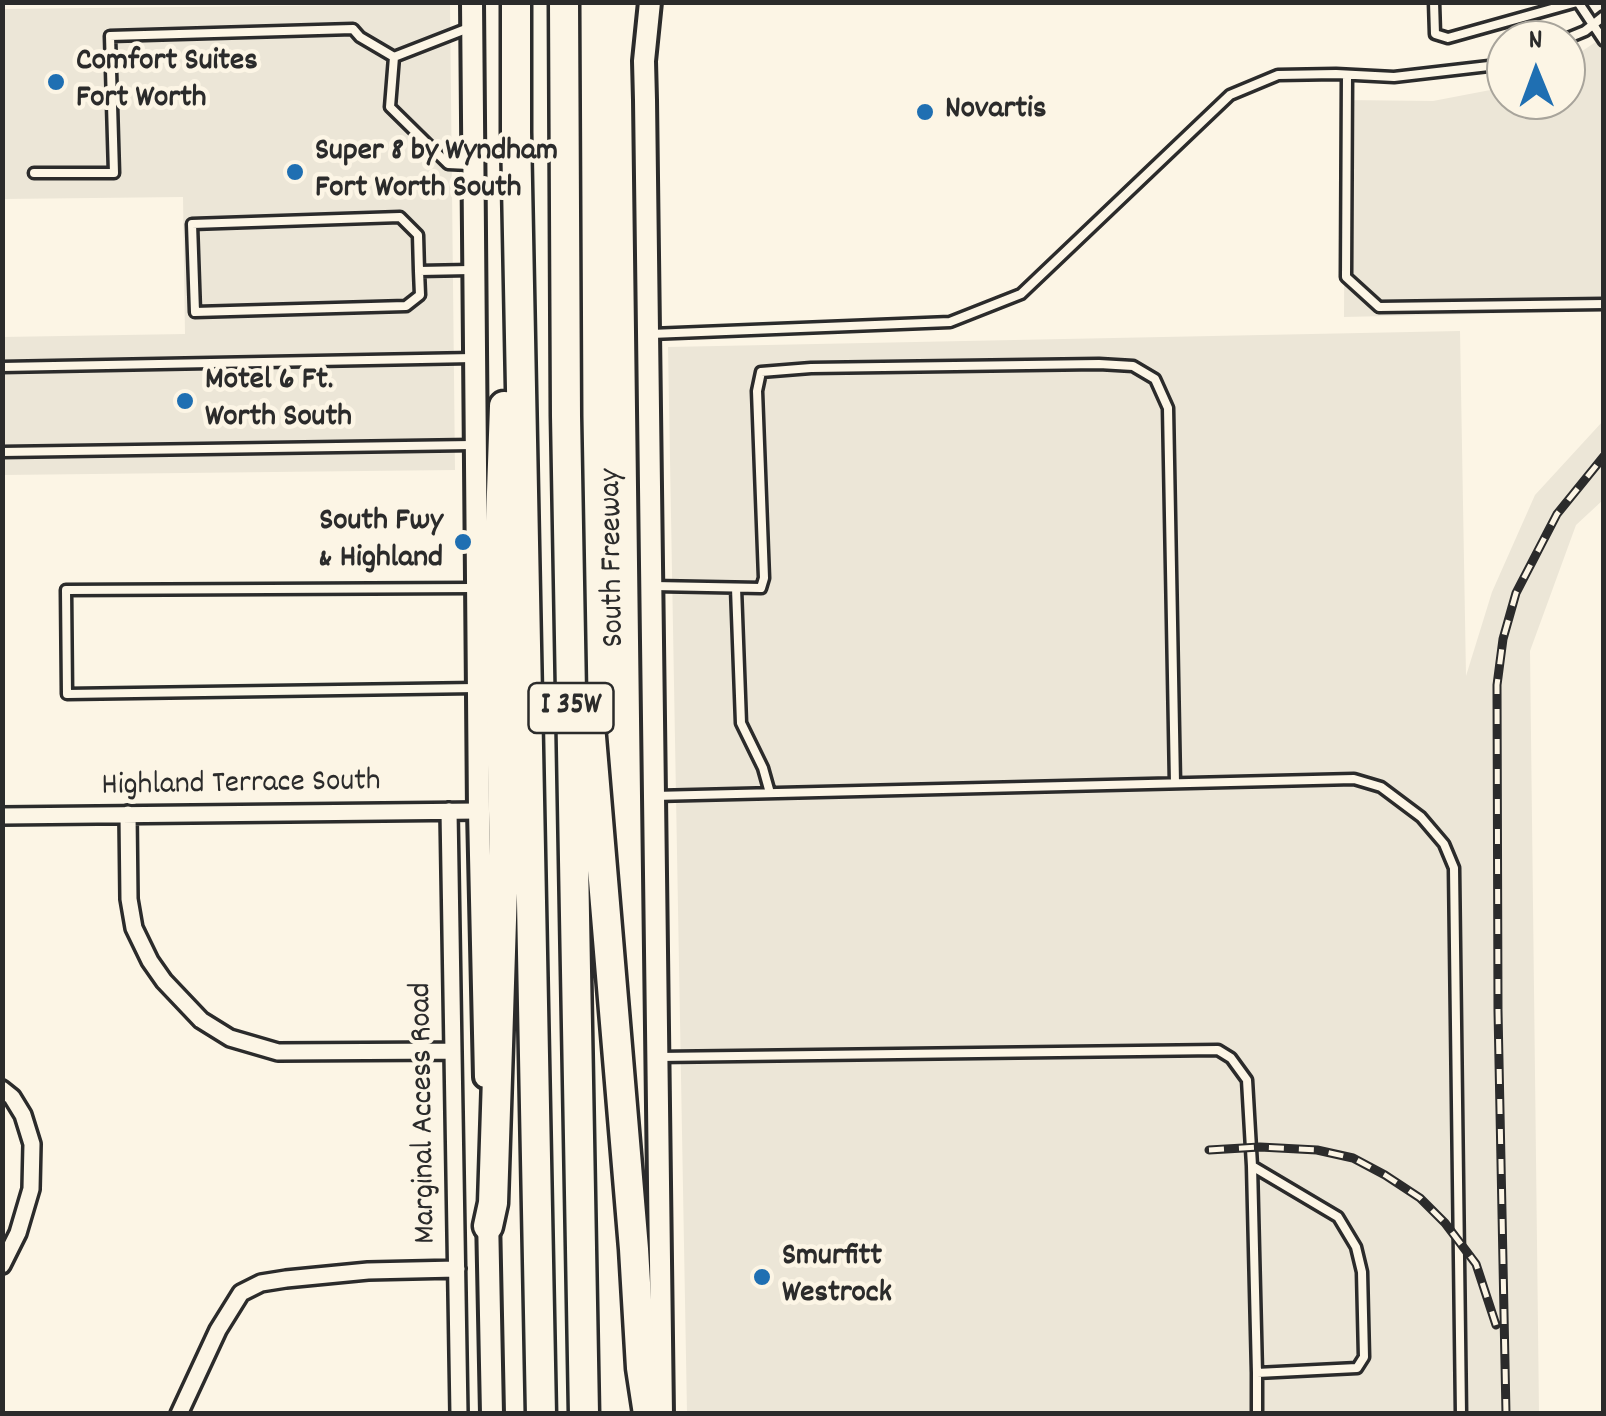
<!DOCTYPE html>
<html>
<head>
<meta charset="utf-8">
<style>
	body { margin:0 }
	#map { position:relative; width:1606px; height:1416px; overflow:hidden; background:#fcf5e5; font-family:Dekko,sans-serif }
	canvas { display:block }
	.frame { position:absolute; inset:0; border:5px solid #2b2b2b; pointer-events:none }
	.north { position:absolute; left:1486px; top:20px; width:100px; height:100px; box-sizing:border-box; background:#fcf5e5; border:2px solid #a8a49b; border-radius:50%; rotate:359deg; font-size:28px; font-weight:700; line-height:40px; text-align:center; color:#2b2b2b }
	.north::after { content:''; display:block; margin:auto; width:35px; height:45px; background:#1f6fb2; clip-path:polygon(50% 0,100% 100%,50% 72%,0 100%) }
</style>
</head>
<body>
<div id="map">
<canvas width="1606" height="1416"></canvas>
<div class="frame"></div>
<div class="north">N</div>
</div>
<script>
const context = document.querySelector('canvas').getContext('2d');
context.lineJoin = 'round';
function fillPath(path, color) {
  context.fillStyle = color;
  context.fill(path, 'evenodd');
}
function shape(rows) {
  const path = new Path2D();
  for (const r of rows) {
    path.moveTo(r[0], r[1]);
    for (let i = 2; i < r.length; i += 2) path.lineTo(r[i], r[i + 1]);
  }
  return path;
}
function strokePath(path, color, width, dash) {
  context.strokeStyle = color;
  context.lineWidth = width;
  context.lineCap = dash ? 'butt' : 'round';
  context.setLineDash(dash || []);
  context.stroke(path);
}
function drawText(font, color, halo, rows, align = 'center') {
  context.font = font + ' Dekko,sans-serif';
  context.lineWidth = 9;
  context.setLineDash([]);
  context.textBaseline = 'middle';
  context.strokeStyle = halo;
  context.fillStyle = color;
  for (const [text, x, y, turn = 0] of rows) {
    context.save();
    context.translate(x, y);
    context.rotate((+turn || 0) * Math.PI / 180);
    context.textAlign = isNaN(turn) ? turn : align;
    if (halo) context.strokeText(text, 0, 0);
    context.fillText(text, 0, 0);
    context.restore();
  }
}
fillPath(shape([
	[450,4,455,470,3,475,2,337,185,334,183,197,3,199,3,9],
	[1603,37,1603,311,1344,317,1345,100,1433,101,1506,87,1506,100,1566,100,1566,62],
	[1460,331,1466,676,1492,592,1535,495,1603,421,1603,500,1576,525,1530,651,1539,1413,687,1413,668,347]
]), '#ece6d7');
const lane = shape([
	[1434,2,1435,34,1448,38,1577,2],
	[1578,2,1604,41],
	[1563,40,1585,31,1604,16],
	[1347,75,1346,277,1379,307,1604,304],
	[469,165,448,164,390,107,394,57,471,27],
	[34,173,114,173,110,36,353,29,360,37,394,57],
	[419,271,420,295,406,306,195,312,192,224,400,217,418,235,419,271,470,270],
	[651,334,950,322,1021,294,1230,95,1278,75,1336,74,1394,77,1506,64],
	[2,367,473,358],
	[2,452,472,445],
	[654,586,761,588,764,578,757,391,761,372,811,368,1099,364,1133,366,1155,379,1168,408,1175,783],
	[473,588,66,590,67,694,476,688],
	[736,588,741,723,763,768,770,793],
	[654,796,1354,779,1381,787,1421,817,1444,844,1454,868,1461,1414],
	[658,1057,1218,1050,1231,1058,1247,1080,1252,1166,1338,1217,1356,1247,1362,1272,1364,1357,1357,1368,1257,1373,1257,1414],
	[1252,1166,1257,1373]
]);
const street = shape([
	[449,811,459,1414],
	[128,814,129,899,134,928,150,961,164,981,201,1020,230,1038,278,1052,453,1051],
	[2,816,479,811],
	[2,1089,12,1097,23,1115,32,1144,31,1189,18,1233,2,1265],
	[179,1414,218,1330,241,1293,261,1283,286,1279,368,1271,457,1269]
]);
const secondary = shape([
	[472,2,479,811,485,1077],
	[650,2,644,61,645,100,662,1414],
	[488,1216,492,1414]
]);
const highway = shape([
	[516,2,516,132,541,1414],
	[564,2,566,416,584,1414],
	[589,713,634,1249,641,1368,648,1414],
	[488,1226,493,1203,504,857,498,579,504,406]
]);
strokePath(lane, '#2b2b2b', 15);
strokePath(street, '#2b2b2b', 22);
strokePath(secondary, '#2b2b2b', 28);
strokePath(highway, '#2b2b2b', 35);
strokePath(lane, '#fcf5e5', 8);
strokePath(street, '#fcf5e5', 15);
strokePath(secondary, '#fcf5e5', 20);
strokePath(highway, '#fcf5e5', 28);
const rail = shape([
	[1209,1150,1260,1147,1317,1150,1353,1158,1385,1175,1420,1198,1445,1223,1476,1264,1496,1325],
	[1506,1414,1498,1011,1497,685,1503,639,1516,593,1557,514,1604,456]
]);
strokePath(rail, '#2b2b2b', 9);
strokePath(rail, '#fcf5e5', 5, [15]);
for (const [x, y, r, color] of [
	[56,82,10,"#1f6fb2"],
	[925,112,10,"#1f6fb2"],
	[295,172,10,"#1f6fb2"],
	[185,401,10,"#1f6fb2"],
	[463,542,10,"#1f6fb2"],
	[762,1277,10,"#1f6fb2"]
]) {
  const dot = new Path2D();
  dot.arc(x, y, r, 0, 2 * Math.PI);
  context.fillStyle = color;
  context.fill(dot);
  strokePath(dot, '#fcf5e5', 4);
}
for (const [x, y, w] of [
	[571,708,85]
]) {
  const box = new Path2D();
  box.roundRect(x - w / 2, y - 25, w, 50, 8);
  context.fillStyle = '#fcf5e5';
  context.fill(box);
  strokePath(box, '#2b2b2b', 2.5);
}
drawText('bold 30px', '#2b2b2b', null, [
	["I 35W",571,708]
]);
drawText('bold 32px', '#2b2b2b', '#fcf5e5', [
	["Comfort Suites",76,64],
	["Fort Worth",76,101],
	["Novartis",945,112],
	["Super 8 by Wyndham",315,154],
	["Fort Worth South",315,191],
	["Motel 6 Ft.",205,383],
	["Worth South",205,420],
	["South Fwy",443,524,"right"],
	["& Highland",443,561,"right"],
	["Smurfitt",782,1259],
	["Westrock",782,1296]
], 'left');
drawText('32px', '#2b2b2b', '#fcf5e5', [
	["South Freeway",615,558,-91],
	["Highland Terrace South",241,786,-1],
	["Marginal Access Road",426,1113,-91]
]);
</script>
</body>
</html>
